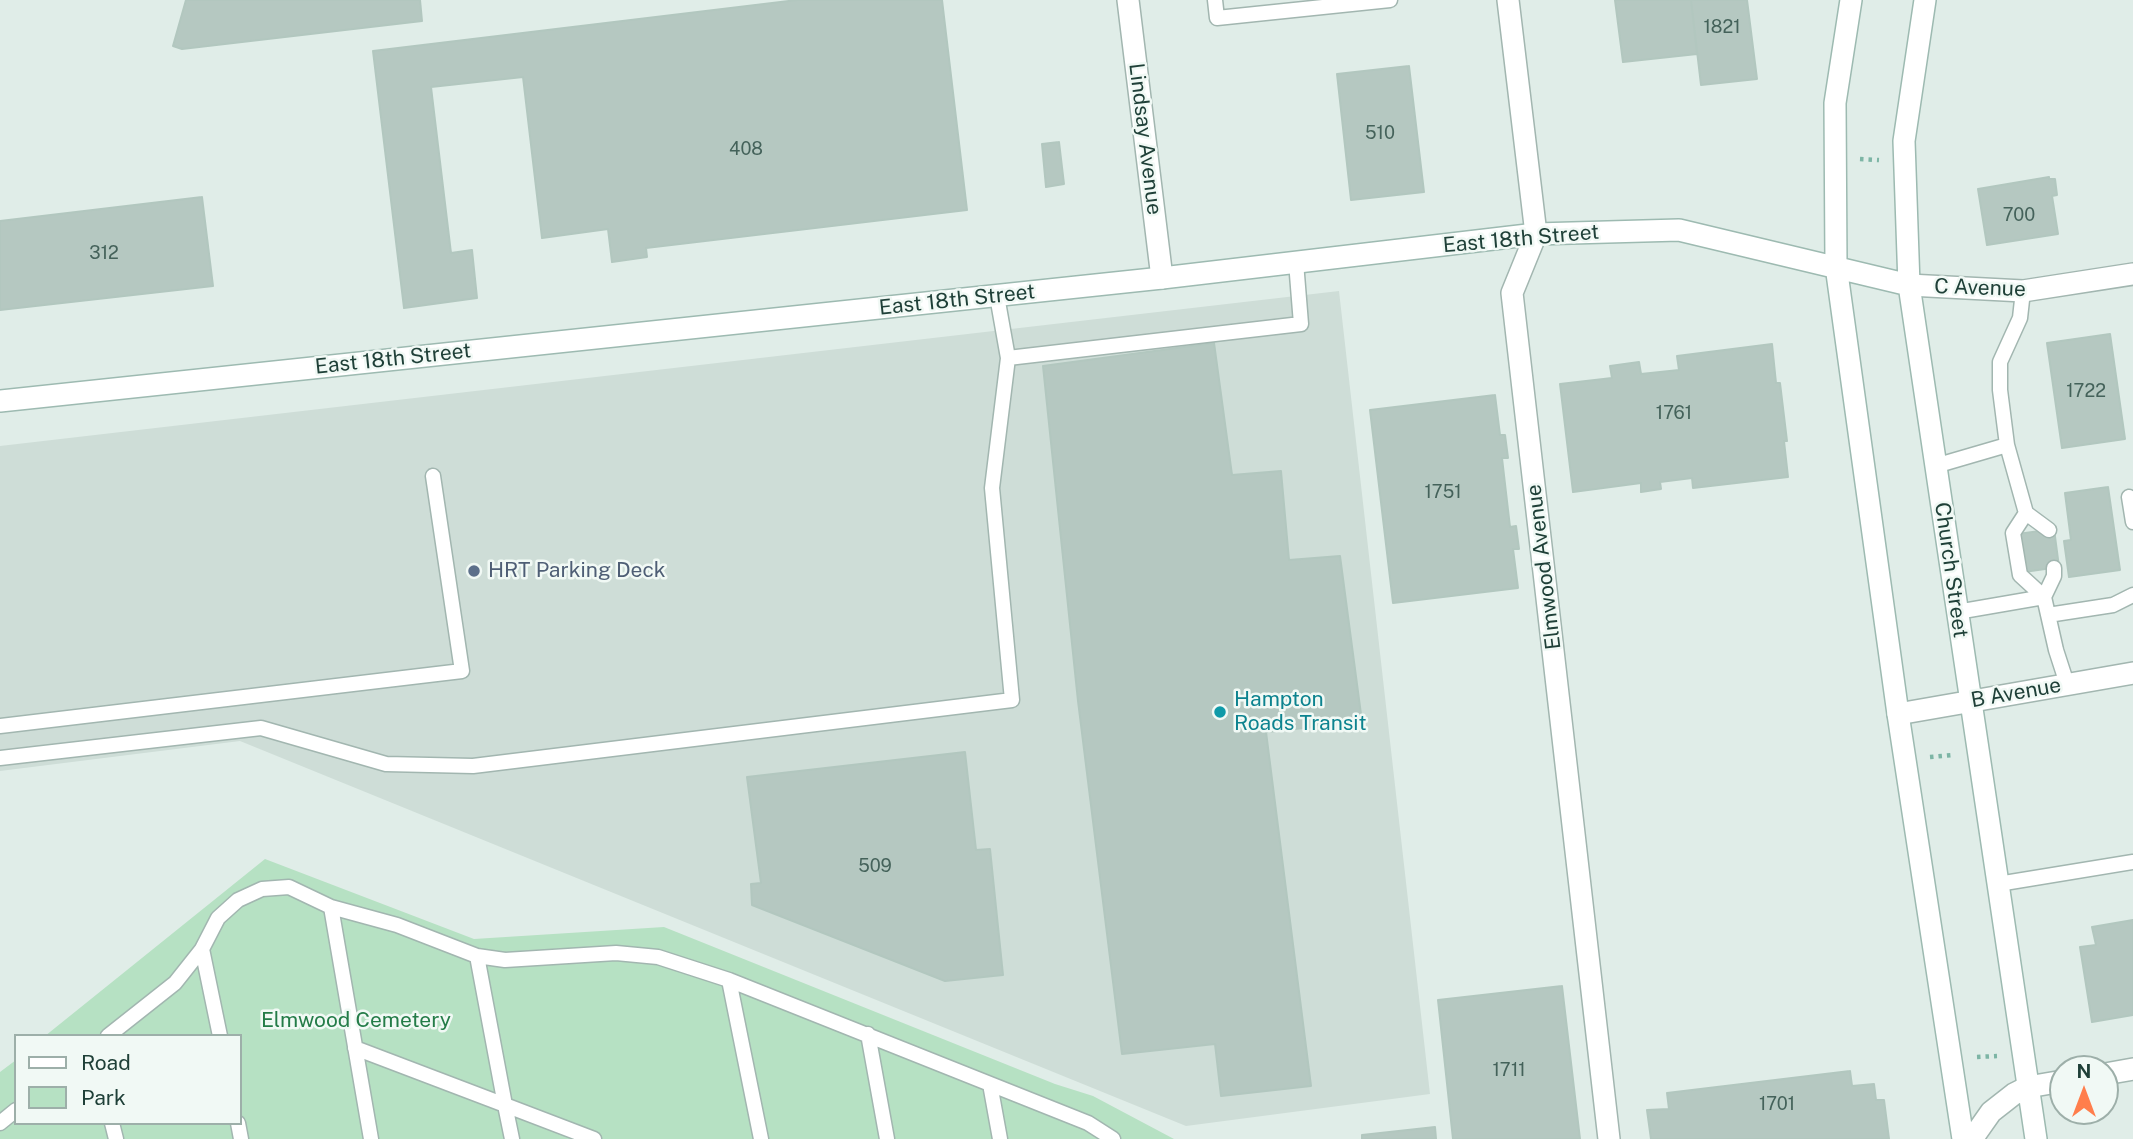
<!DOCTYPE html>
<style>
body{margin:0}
#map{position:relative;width:2133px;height:1139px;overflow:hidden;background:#e0ede8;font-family:"Public Sans",sans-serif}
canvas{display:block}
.legend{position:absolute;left:14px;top:1034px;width:228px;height:91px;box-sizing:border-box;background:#f1f9f5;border:2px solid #9dafa9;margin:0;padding:9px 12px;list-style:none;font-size:21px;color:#1f4038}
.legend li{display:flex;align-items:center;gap:14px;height:35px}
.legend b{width:35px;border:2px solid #9dafa9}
.north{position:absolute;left:2049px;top:1055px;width:70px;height:70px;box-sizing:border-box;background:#f1f9f5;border:2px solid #9dafa9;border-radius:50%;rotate:0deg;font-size:19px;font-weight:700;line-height:28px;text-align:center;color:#1f4038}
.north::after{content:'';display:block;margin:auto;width:24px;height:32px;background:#ff7e4c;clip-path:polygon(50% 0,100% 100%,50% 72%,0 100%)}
</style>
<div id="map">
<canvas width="2133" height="1139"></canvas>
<ul class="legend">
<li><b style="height:9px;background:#fff"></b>Road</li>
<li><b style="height:19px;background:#b6e1c3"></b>Park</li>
</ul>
<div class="north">N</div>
</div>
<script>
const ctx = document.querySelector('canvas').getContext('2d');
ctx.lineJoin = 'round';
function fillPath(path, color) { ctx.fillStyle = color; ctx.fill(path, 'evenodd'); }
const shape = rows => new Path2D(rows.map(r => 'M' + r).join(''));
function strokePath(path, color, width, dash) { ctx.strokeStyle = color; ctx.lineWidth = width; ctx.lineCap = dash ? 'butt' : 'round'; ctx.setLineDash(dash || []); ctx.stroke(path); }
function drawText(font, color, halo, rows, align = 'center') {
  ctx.font = font + ' "Public Sans",sans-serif'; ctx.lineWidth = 5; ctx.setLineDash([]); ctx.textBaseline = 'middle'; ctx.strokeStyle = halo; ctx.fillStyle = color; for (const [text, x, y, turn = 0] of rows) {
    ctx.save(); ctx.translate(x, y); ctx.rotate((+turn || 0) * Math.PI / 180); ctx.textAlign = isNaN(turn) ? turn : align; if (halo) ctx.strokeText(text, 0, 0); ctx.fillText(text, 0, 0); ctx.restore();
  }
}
const built = shape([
 [1339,291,1430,1094,1186,1126,240,741,0,771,0,446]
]);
const green = shape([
 [265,859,474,939,664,927,1055,1084,1093,1096,1174,1139,0,1139,0,1072,16,1060,16,1123,240,1123,240,1036,45,1036]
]);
const building = shape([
 [186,0,420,0,422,21,182,49,173,46,186,0],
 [797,0,942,0,967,210,646,248,647,257,612,262,608,229,542,238,523,77,431,87,451,253,472,250,477,298,404,308,373,51,797,0],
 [1615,0,1691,0,1697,54,1623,62,1615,0],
 [1691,0,1747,0,1757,79,1701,85,1691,0],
 [1409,66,1424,192,1351,200,1337,74,1409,66],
 [1059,142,1064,184,1046,187,1042,144,1059,142],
 [2049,177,2049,179,2055,179,2057,195,2052,196,2058,234,1987,245,1978,189,2049,177],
 [202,197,213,286,0,310,0,221,202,197],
 [2110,334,2125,439,2062,448,2047,343,2110,334],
 [1214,343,1232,475,1281,471,1289,560,1340,556,1362,722,1266,732,1311,1086,1221,1096,1215,1044,1122,1054,1078,701,1043,366,1214,343],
 [1772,344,1776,383,1780,383,1787,441,1784,441,1788,477,1693,488,1692,478,1660,482,1661,489,1641,492,1641,483,1573,492,1560,384,1612,378,1610,366,1639,362,1641,374,1679,370,1677,356,1772,344],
 [1495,395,1500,435,1505,435,1508,458,1502,458,1510,527,1516,526,1519,549,1513,549,1518,588,1393,603,1370,410,1495,395],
 [2108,487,2120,570,2069,577,2064,541,2071,540,2065,493,2108,487],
 [2054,529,2059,567,2024,572,2018,534,2054,529],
 [965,752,976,850,990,849,1003,975,945,981,752,905,751,884,761,883,747,777,965,752],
 [2133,920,2133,1015,2092,1022,2080,947,2096,945,2092,927,2133,920],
 [1562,986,1580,1139,1453,1139,1438,1000,1562,986],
 [1850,1071,1852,1086,1874,1084,1876,1100,1884,1100,1889,1139,1651,1139,1647,1110,1669,1109,1667,1093,1850,1071],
 [1435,1127,1436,1139,1362,1139,1362,1135,1435,1127]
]);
const path = shape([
 [1860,159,1879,160],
 [1930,757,1952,755],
 [1977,1057,1997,1056]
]);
const lane = shape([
 [1215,0,1217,18,1390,0],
 [2023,291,2020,318,2000,362,2000,390,2007,445,2026,513,2013,533,2020,575,2044,597,2054,576,2054,568],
 [1008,358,1301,324,1296,262],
 [1935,466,2007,445],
 [2129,497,2133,522],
 [2026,513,2049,530],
 [1957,612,2044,597,2056,650,2067,684],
 [2048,615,2113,605,2133,595],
 [0,726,462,671,433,476],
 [0,758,261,728,386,764,473,766,1012,700,992,488,1008,358,997,296],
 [1998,884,2133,862],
 [331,907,397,925,477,956,505,960,616,953,658,957,729,980,761,1139],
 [477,956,505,1105,594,1139],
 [729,980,1088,1123,1113,1139],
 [868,1034,887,1139],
 [108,1036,175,983,202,949],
 [220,1036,202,949,218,918,238,900,262,889,289,887,331,907,371,1139],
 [355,1048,505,1105,512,1139],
 [990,1084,1000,1139],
 [0,1123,16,1110],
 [112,1123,116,1139],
 [238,1123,241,1139]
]);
const street = shape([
 [1128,0,1162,278],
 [1508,0,1536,234,1512,293,1609,1139],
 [1909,285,2023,291,2133,274],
 [1898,714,2133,673],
 [2105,1074,2133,1069],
 [1972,1139,1991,1112,2014,1094,2028,1087,2063,1081]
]);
const secondary = shape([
 [1851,0,1835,103,1836,266,1898,714,1963,1139],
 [1925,0,1904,141,1909,285,2036,1139],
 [0,401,1162,278,1536,234,1679,230,1909,285]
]);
const markers = [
 [474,571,7,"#5c6f8a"],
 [1220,712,7,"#0f9aa8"]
];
const numberNames = [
 ["1821",1722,27],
 ["510",1380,133],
 ["408",746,149],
 ["700",2019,215],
 ["312",104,253],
 ["1722",2086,391],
 ["1761",1674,413],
 ["1751",1443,492],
 ["509",875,866],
 ["1711",1509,1070],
 ["1701",1777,1104]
];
const streetNames = [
 ["Lindsay Avenue",1145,139,83],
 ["East 18th Street",1521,239,-5],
 ["C Avenue",1980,288,2],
 ["East 18th Street",957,300,-6],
 ["East 18th Street",393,359,-6],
 ["Elmwood Avenue",1544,567,-97],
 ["Church Street",1951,570,82],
 ["B Avenue",2016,693,-10]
];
const serviceNames = [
 ["HRT Parking Deck",488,571]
];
const cultureNames = [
 ["Hampton",1234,700],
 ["Roads Transit",1234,724]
];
const parkNames = [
 ["Elmwood Cemetery",356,1021]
];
fillPath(built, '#ceddd7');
fillPath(green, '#b6e1c3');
fillPath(building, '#b5c8c1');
strokePath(building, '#b2c7bf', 2);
strokePath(lane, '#a2b6b0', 17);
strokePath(street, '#a2b6b0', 24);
strokePath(secondary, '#9dbab1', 24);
strokePath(path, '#7db5a5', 4.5, [3.5, 5]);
strokePath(lane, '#fff', 14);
strokePath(street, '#fff', 21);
strokePath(secondary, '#fff', 21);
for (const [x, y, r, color] of markers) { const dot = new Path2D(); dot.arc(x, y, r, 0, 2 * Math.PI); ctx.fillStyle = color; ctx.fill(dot); strokePath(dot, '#f1f9f5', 2.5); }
drawText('18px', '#44625a', null, numberNames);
drawText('21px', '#1f4038', '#f1f9f5', streetNames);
drawText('21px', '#4e5e75', '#f1f9f5', serviceNames, 'left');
drawText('21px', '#0d838f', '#f1f9f5', cultureNames, 'left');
drawText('21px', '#247c48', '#f1f9f5', parkNames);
</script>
